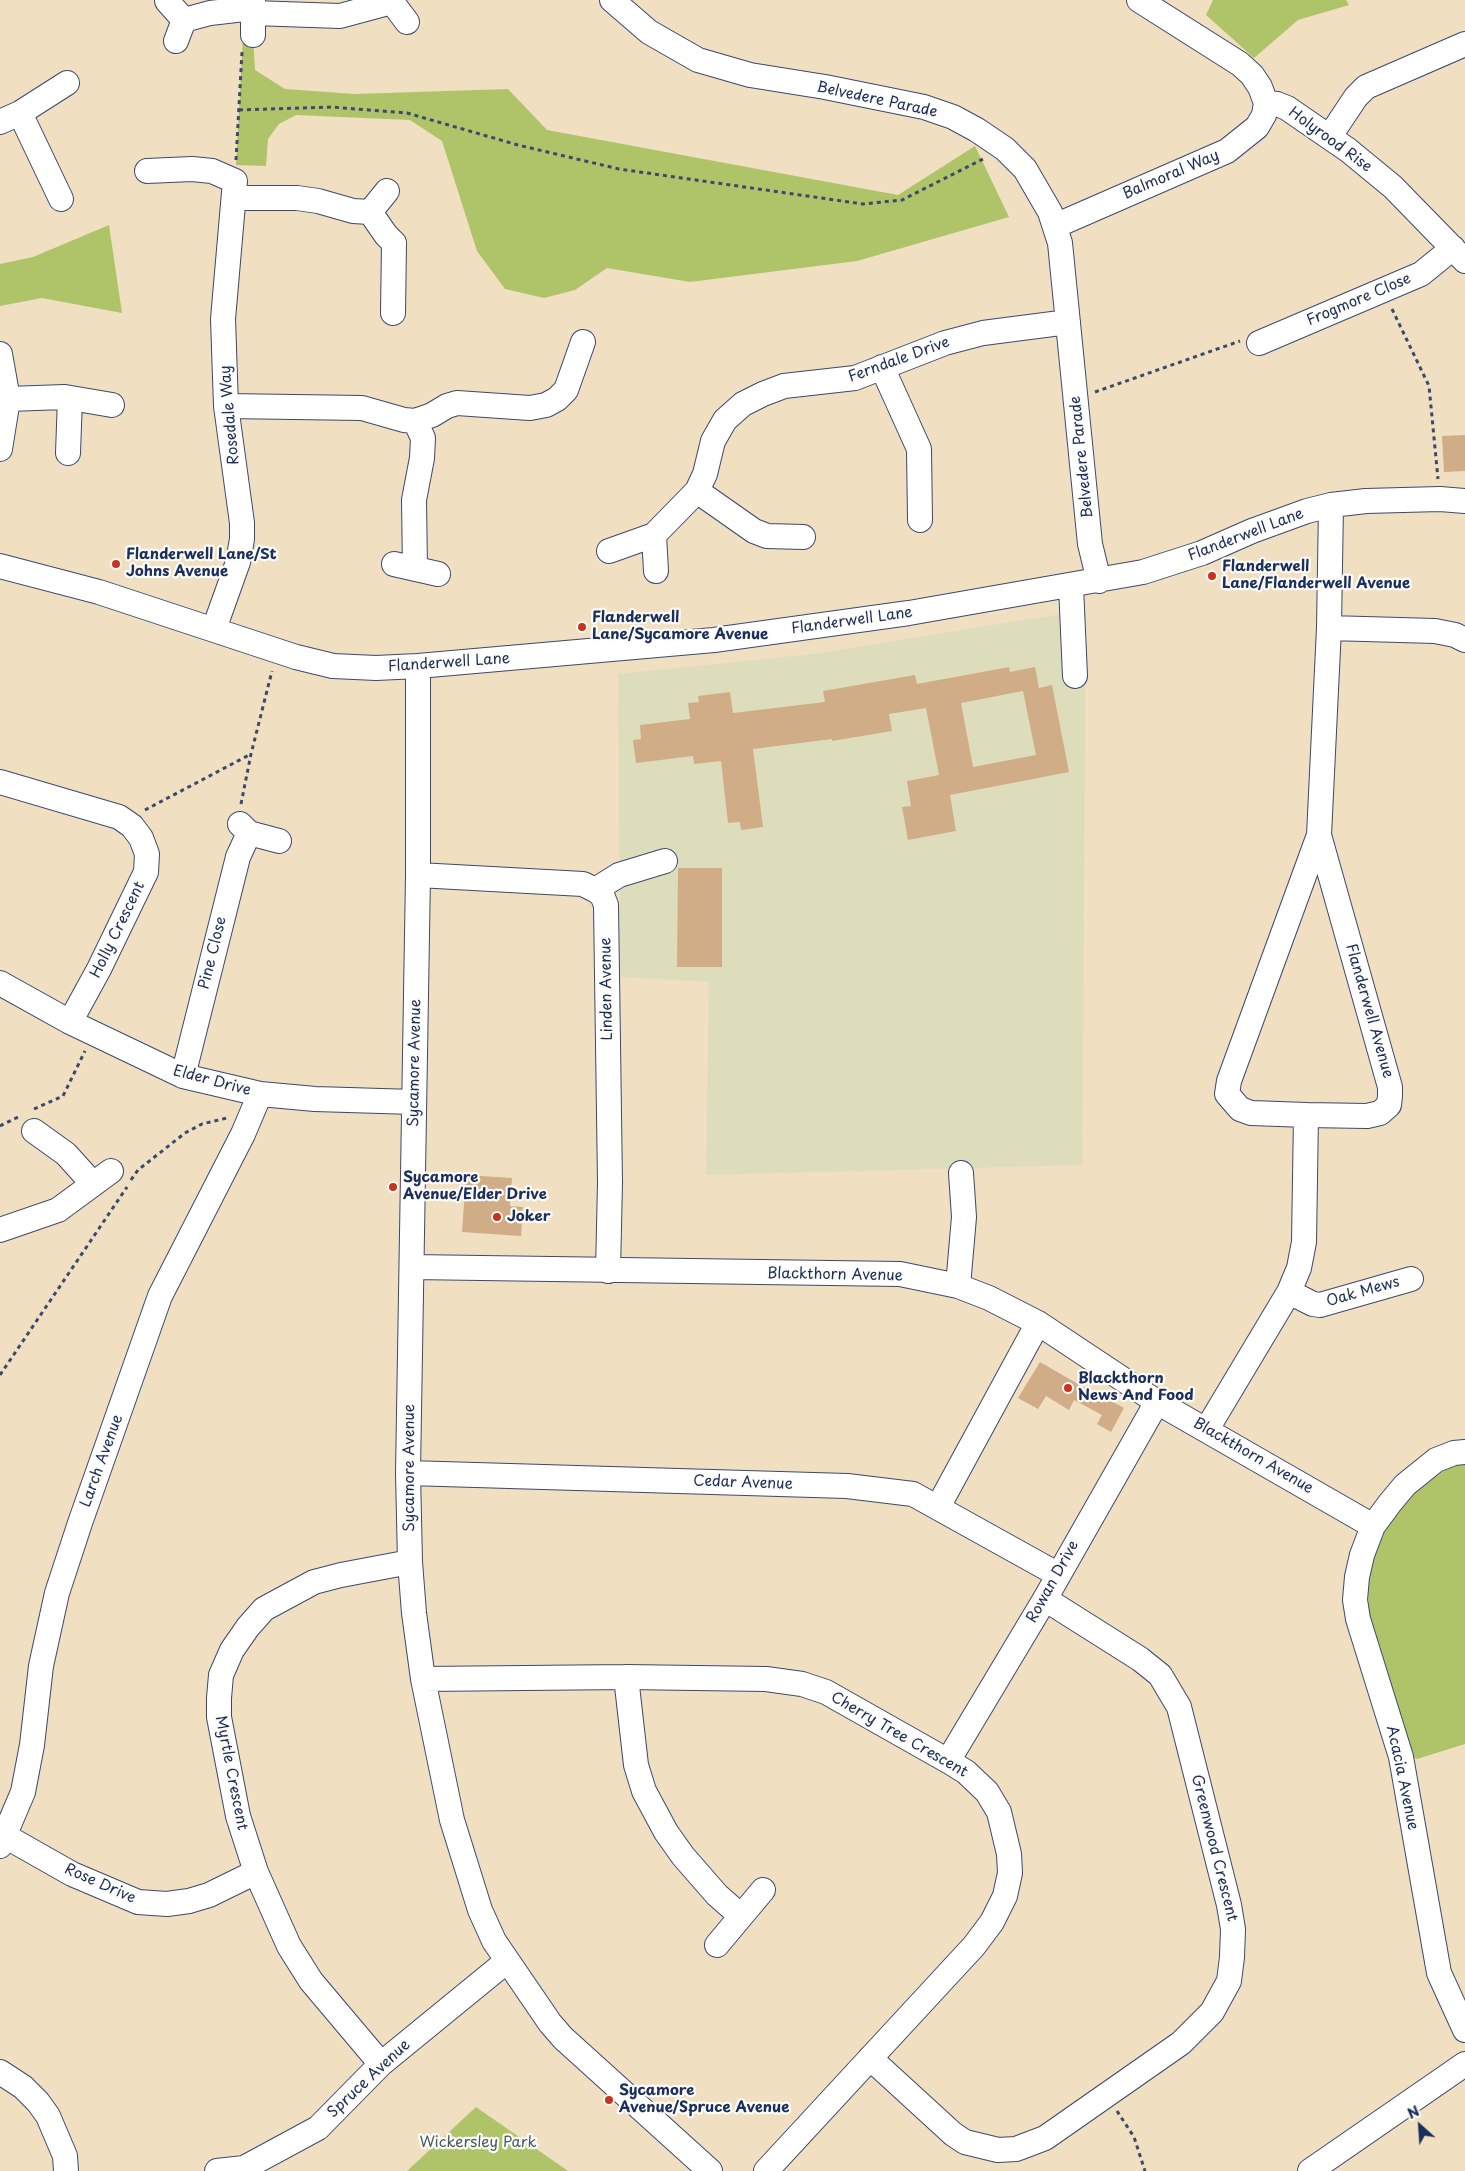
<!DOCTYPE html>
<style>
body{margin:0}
#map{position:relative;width:1465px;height:2171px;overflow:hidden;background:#f0dfc0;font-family:"Playpen Sans",sans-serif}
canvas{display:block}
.north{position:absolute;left:1395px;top:2101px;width:50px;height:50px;-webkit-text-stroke:4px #fdfcf7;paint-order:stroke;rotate:334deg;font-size:14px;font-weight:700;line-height:20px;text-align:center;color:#1b2f5e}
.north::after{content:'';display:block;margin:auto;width:18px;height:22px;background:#1b2f5e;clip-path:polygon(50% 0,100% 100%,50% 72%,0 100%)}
</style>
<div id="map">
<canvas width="1465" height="2171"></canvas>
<div class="north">N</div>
</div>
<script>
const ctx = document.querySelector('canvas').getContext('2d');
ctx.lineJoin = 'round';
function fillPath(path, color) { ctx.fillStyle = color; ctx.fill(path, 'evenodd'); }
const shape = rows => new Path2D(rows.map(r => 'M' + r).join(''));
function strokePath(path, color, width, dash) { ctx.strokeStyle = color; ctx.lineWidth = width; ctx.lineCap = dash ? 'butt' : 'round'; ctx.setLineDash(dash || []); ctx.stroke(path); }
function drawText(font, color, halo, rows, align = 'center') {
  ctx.font = font + ' "Playpen Sans",sans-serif'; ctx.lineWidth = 4.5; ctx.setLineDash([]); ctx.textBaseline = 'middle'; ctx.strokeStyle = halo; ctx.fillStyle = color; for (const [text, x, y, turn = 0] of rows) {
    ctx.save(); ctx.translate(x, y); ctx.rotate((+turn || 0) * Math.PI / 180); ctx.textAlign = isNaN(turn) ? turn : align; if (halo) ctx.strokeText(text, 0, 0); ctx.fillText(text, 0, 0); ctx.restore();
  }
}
const built = shape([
 [1086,610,1082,1165,706,1175,709,982,620,977,618,674,813,654]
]);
const green = shape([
 [1213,0,1346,0,1349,5,1298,20,1254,58,1206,15],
 [253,35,255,70,285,89,355,94,508,89,547,130,898,195,975,146,1009,217,857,261,690,282,607,268,575,290,544,298,505,289,477,251,442,141,410,120,296,115,279,124,268,139,266,166,236,165,243,36],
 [109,225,122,313,42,298,0,306,0,264,33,257],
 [1465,1462,1465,1744,1417,1759,1410,1756,1369,1617,1368,1589,1371,1567,1375,1548,1394,1516,1410,1496,1454,1463],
 [476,2107,568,2171,407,2171]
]);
const building = shape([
 [1465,435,1465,471,1444,472,1442,436],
 [1009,667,1010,672,1035,667,1039,688,1052,685,1069,772,950,795,956,831,908,840,902,807,911,806,907,781,939,775,926,708,889,714,892,731,832,741,832,739,753,749,763,827,741,830,740,822,728,823,721,761,694,764,693,756,636,763,633,740,641,739,640,725,690,719,688,703,699,702,698,696,730,692,733,713,825,702,823,691,915,675,917,684],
 [1023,691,1036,755,973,767,961,703],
 [678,868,722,868,722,967,677,967],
 [466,1175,512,1178,510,1206,523,1207,521,1236,462,1232],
 [1040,1362,1090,1391,1091,1390,1124,1408,1111,1432,1097,1424,1102,1415,1074,1400,1069,1410,1046,1396,1038,1409,1018,1398]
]);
const path = shape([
 [239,110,331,107,407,113,518,145,619,169,863,204,902,200,983,159],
 [236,160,242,52],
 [1392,309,1429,386,1438,479],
 [1095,392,1240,341],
 [241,804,251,754,272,671],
 [145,810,251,754],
 [34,1109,63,1096,85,1051],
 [0,1126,18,1117],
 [131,1180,138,1170,185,1133,202,1124,227,1118],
 [0,1375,127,1187],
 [1117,2111,1134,2137,1145,2171]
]);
const minor = shape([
 [392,0,392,2,407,22],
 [612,0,649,32,698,60,750,75,825,87,924,107,953,117,977,130,1005,149,1025,169,1050,212,1060,243,1090,544,1099,581],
 [167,1,184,20,176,41],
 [253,13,340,16,392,2],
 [184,20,210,13,253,8],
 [253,35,253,0],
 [1266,103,1277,104,1287,108,1348,150,1393,187,1465,261],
 [20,113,61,199],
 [0,122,20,113,67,83],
 [1330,136,1356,97,1366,87,1465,44],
 [147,171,192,169,212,171,235,181,223,319,226,406,242,523,242,539,238,562,214,629],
 [387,191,370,212,386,235,394,243,393,313],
 [234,198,297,198,318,201,353,211,370,212],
 [1055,226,1227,151,1257,127,1264,115,1266,103,1260,87,1252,75,1240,64,1139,0],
 [1259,343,1421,274,1453,248],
 [0,354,8,399,0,449],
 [882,367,919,449,920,520],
 [8,399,65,397,112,405],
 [226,406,362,408,404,420,415,421,432,415,447,406,457,403,530,408,546,405,557,399,566,390,583,342],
 [68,453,70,398],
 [697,491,754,531,767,536,803,537],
 [654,535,697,491,705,474,713,441,725,420,743,404,763,394,784,386,855,378,945,343,983,333,1068,322],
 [609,551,654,535,656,571],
 [394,564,438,574],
 [0,566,99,592,296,657,333,666,376,668,418,666,714,640,909,613,1143,572,1202,553,1252,531,1307,511,1331,505,1366,501,1440,499,1465,501],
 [415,569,414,500,422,458,423,438,415,421],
 [1071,586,1075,676],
 [1329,628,1435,631,1455,635,1465,640],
 [418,666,418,875,408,1473,410,1562,414,1613,423,1679,452,1820,480,1910,494,1941,550,2023,563,2038,710,2171],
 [0,782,119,817,132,826,141,838,147,854,146,872,99,969,70,1022],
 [240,824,249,833,279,841],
 [418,875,583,884,595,890,602,895,606,905,610,1183,608,1271],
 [595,890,619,875,665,861],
 [0,983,70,1022,183,1076,260,1094,315,1099,414,1102],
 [183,1076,238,857,249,833],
 [1306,1115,1367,1116,1380,1113,1389,1105,1390,1096,1390,1087,1319,835],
 [34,1131,66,1154,93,1184],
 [0,1230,58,1210,111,1171],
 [412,1267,900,1274,958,1286,989,1298,1038,1323,1157,1402,1373,1526],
 [958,1286,964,1217,961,1173],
 [1289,1292,1313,1304,1320,1305,1411,1279],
 [1207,1429,1289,1292,1299,1268,1304,1242,1306,1115,1251,1113,1240,1109,1227,1094,1229,1081,1319,835,1329,628,1331,505],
 [1465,1452,1454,1453,1436,1460,1405,1485,1390,1503,1373,1526,1362,1555,1357,1577,1355,1600,1358,1619,1401,1757,1439,1973,1465,2030],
 [408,1473,847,1486,913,1494,1057,1574],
 [938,1507,1038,1323],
 [626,1677,636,1765,644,1791,666,1832,683,1856,717,1895,741,1916],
 [423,1679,626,1677,766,1679,802,1684,826,1692,948,1761,966,1772,987,1792,999,1812,1009,1854,1010,1873,1005,1896,992,1922,974,1946,766,2171],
 [948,1761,1045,1599,1157,1402],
 [5,1836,72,1874,138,1902,167,1904,189,1901,209,1895,256,1872],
 [0,1846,23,1792,32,1745,41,1666,57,1593,80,1523,160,1296,243,1134,260,1094],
 [717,1945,763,1890],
 [870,2058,953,2134,965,2142,998,2150,1016,2149,1045,2138,1181,2043,1212,2012,1229,1981,1232,1957,1233,1929,1229,1905,1179,1707,1160,1675,1140,1659,1045,1599],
 [381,2064,311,1981,289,1946,256,1872,238,1816,219,1717,219,1698,221,1675,232,1650,248,1627,264,1609,314,1582,341,1575,410,1562],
 [0,2072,23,2087,38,2102,48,2116,65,2156,66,2171],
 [217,2171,244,2168,318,2128,381,2064,507,1961],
 [1310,2171,1465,2064]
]);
const markers = [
 [116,564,5,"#c8321e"],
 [1212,576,5,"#c8321e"],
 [582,627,5,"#c8321e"],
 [393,1187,5,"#c8321e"],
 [497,1217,5,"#c8321e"],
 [1068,1388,5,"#c8321e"],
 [609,2100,5,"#c8321e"]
];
const streetNames = [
 ["Belvedere Parade",877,100,12],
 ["Holyrood Rise",1330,140,36],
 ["Balmoral Way",1171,175,-23],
 ["Frogmore Close",1359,300,-23],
 ["Ferndale Drive",899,360,-20],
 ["Rosedale Way",230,415,-95],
 ["Belvedere Parade",1082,457,-96],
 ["Flanderwell Lane",1246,535,-21],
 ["Flanderwell Lane",852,621,-8],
 ["Flanderwell Lane",449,663,-4],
 ["Holly Crescent",118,930,-64],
 ["Pine Close",213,953,-76],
 ["Linden Avenue",607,989,-91],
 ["Flanderwell Avenue",1369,1011,74],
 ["Sycamore Avenue",415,1063,-89],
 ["Elder Drive",212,1081,15],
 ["Blackthorn Avenue",835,1275,1],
 ["Oak Mews",1363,1292,-16],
 ["Blackthorn Avenue",1253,1456,30],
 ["Larch Avenue",102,1461,-70],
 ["Sycamore Avenue",410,1468,-90],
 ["Cedar Avenue",743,1483,2],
 ["Rowan Drive",1053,1582,-61],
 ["Cherry Tree Crescent",899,1735,30],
 ["Myrtle Crescent",231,1773,79],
 ["Acacia Avenue",1402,1778,78],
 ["Greenwood Crescent",1214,1848,76],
 ["Rose Drive",100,1884,24],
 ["Spruce Avenue",369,2079,-43]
];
const poiNames = [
 ["Flanderwell Lane/St",126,555],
 ["Johns Avenue",126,572],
 ["Flanderwell",1222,567],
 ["Lane/Flanderwell Avenue",1222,584],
 ["Flanderwell",592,618],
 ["Lane/Sycamore Avenue",592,635],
 ["Sycamore",403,1178],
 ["Avenue/Elder Drive",403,1195],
 ["Joker",507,1217],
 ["Blackthorn",1078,1379],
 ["News And Food",1078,1396],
 ["Sycamore",619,2091],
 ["Avenue/Spruce Avenue",619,2108]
];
const parkNames = [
 ["Wickersley Park",478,2143]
];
fillPath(built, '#deddbb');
fillPath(green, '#afc469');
fillPath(building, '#d1ad87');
strokePath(minor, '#3b496d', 26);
strokePath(path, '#3b496d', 3, [4, 4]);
strokePath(minor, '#fff', 24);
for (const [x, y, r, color] of markers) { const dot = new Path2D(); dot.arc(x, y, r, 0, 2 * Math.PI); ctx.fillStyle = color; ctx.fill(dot); strokePath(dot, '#fdfcf7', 2); }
drawText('15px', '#1b2f5e', '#fdfcf7', streetNames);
drawText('bold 15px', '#1b2f5e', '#fdfcf7', poiNames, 'left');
drawText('15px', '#475c61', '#fdfcf7', parkNames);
</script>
